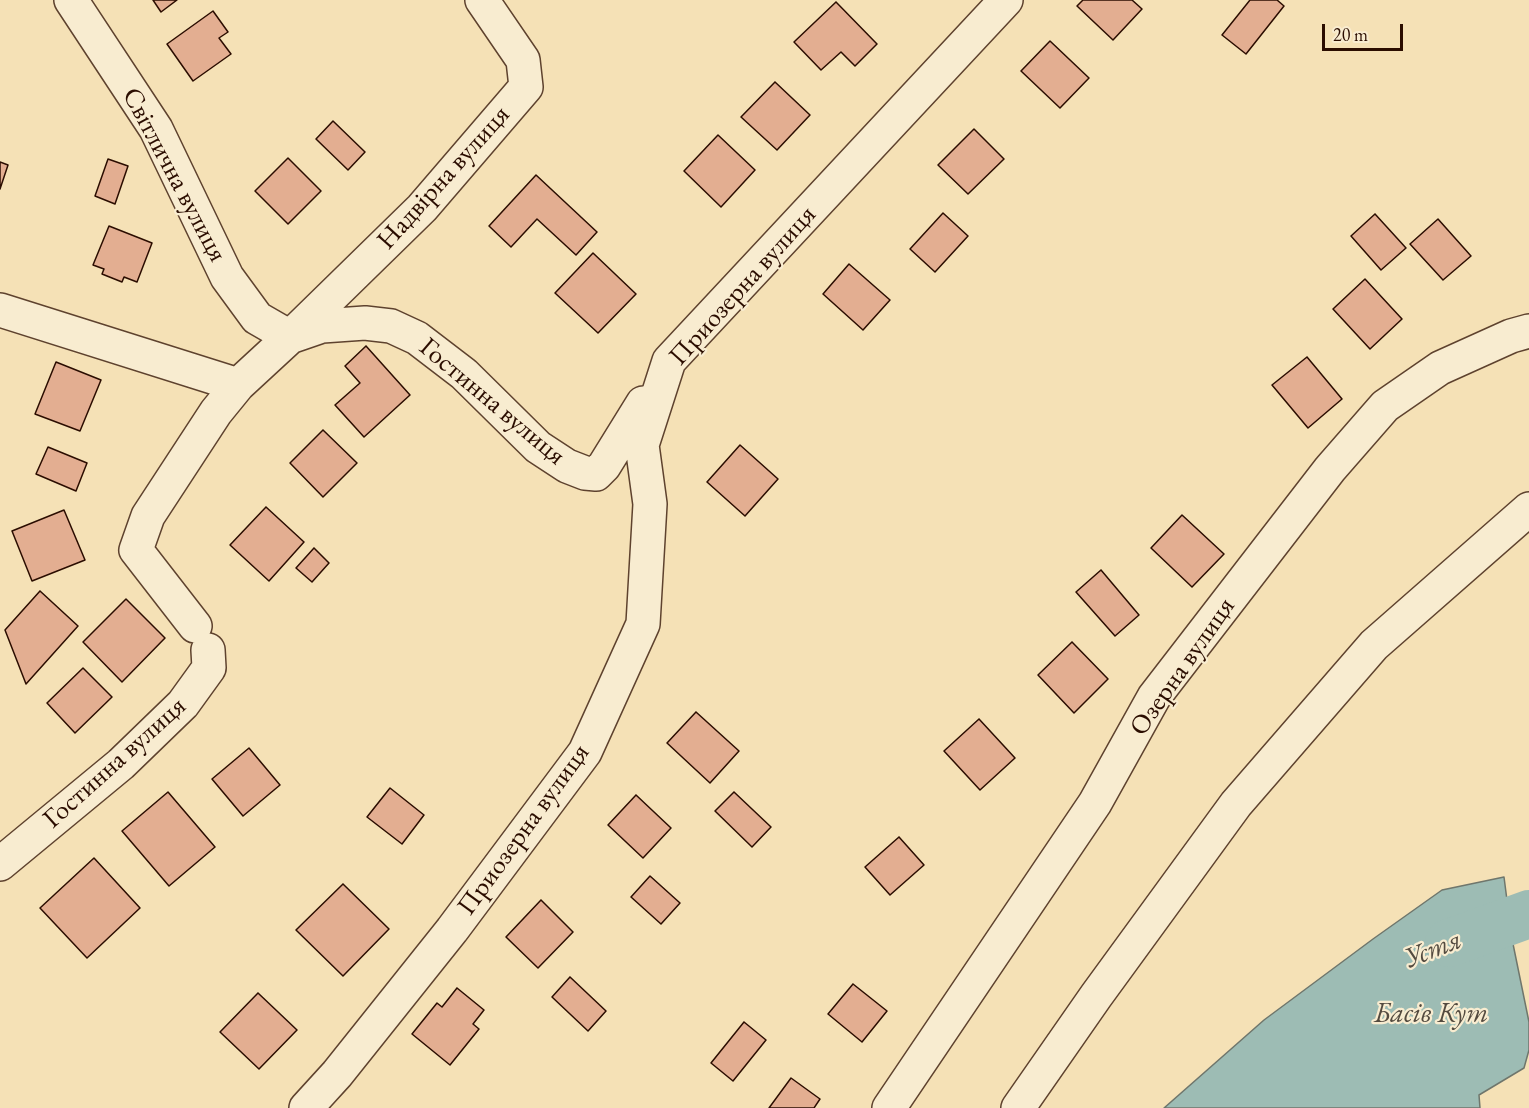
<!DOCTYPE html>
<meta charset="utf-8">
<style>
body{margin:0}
#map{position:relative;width:1529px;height:1108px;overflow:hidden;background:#f5e1b6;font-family:"EB Garamond",serif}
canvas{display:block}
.scale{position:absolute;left:1322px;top:24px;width:81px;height:27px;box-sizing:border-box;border:3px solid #2b0d00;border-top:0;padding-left:8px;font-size:18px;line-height:21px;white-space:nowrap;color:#2b0d00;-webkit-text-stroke:4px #f8ecd0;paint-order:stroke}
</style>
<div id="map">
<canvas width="1529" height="1108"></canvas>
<div class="scale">20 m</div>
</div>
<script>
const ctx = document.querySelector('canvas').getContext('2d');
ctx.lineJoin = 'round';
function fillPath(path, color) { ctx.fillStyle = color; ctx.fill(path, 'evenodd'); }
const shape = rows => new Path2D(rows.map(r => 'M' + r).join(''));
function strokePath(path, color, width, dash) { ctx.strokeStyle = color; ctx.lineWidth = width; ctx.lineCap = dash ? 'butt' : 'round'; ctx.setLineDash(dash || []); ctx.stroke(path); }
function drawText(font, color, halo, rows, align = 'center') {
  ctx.font = font + ' "EB Garamond",serif'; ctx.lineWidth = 4.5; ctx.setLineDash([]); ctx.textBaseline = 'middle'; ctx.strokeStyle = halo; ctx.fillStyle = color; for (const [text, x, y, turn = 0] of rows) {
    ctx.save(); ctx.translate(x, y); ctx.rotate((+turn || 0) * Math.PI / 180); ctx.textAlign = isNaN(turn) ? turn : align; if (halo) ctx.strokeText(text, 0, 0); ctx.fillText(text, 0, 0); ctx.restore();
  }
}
const water = shape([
 [1504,877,1512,939,1529,1022,1529,1050,1524,1068,1479,1095,1480,1108,1164,1108,1264,1020,1373,939,1442,890,1504,877]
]);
const river = shape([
 [1449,943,1529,914]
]);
const building = shape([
 [153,0,177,0,161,12,153,0],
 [1083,0,1132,0,1142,9,1113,40,1077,6,1083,0],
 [1250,0,1277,0,1284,6,1246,54,1222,35,1250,0],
 [836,2,877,44,855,66,841,52,821,70,794,42,836,2],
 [213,11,228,32,219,38,231,54,193,81,167,44,213,11],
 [1050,41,1089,78,1060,108,1021,71,1050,41],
 [775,82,810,115,777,150,741,117,775,82],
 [333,121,365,152,348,170,316,139,333,121],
 [974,129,1004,159,968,194,938,165,974,129],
 [718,135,755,170,721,207,684,171,718,135],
 [288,158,321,191,288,224,255,191,288,158],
 [108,159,128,166,115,204,95,196,108,159],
 [0,162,8,165,0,189,0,162],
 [536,175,597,232,576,255,537,219,511,247,489,226,536,175],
 [943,213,968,236,935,272,910,249,943,213],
 [1375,214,1406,248,1381,270,1351,236,1375,214],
 [1438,219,1471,256,1443,280,1410,244,1438,219],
 [109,226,152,243,137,282,124,277,122,282,102,274,104,269,93,265,109,226],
 [593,253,636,294,598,333,555,293,593,253],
 [849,264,890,300,863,330,823,294,849,264],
 [1365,279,1402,319,1370,349,1333,309,1365,279],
 [366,346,410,395,364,437,335,405,360,383,345,366,366,346],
 [1307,357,1342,399,1308,428,1272,385,1307,357],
 [56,362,101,380,80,431,35,414,56,362],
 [323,430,357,463,323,497,290,463,323,430],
 [740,445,778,479,745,516,707,482,740,445],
 [48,447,87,463,76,491,36,474,48,447],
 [266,507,304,542,269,581,230,545,266,507],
 [64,510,85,560,32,581,12,531,64,510],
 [1182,515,1224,554,1192,587,1151,548,1182,515],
 [314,548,329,563,312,582,296,568,314,548],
 [1101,570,1139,615,1115,636,1076,592,1101,570],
 [40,591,78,626,26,684,5,630,40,591],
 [126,599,165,638,122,682,83,642,126,599],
 [1072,642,1108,679,1074,713,1038,675,1072,642],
 [83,668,112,697,75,733,47,703,83,668],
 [696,712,739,751,710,783,667,743,696,712],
 [979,719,1015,758,980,790,944,751,979,719],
 [249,748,280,785,243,816,212,779,249,748],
 [390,788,424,815,402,844,367,817,390,788],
 [168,792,215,847,169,886,122,831,168,792],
 [734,792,771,827,752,847,715,811,734,792],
 [636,795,671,828,643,858,608,825,636,795],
 [899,837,924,865,890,895,865,867,899,837],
 [94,858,140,908,87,958,40,908,94,858],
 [650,876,680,903,661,924,631,897,650,876],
 [343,884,389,929,343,976,296,930,343,884],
 [541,900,573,932,538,968,506,937,541,900],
 [570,977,606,1011,588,1031,552,997,570,977],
 [853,984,887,1011,862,1042,828,1014,853,984],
 [457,988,484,1010,473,1024,479,1029,450,1065,412,1034,437,1003,442,1007,457,988],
 [258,993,297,1030,259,1069,220,1032,258,993],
 [744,1022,766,1040,733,1081,711,1063,744,1022],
 [791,1078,820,1099,814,1108,769,1108,791,1078]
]);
const minor = shape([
 [71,0,156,129,227,277,257,318,290,337,422,208,526,87,523,60,482,0],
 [0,310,238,385],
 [195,626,136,550,148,516,216,412,238,385,290,337,322,326,365,323,391,326,417,338,464,374,538,447,567,466,585,473,596,474,604,466,643,403],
 [0,864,121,764,183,704,209,668,208,650],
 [306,1108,337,1074,452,930,585,752,643,624,650,504,642,445,669,361,1006,0],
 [889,1108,1095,803,1154,697,1330,469,1385,406,1440,368,1511,336,1529,331],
 [1018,1108,1096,996,1236,804,1374,645,1529,509]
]);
const streetNames = [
 ["Світлична вулиця",174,175,62],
 ["Надвірна вулиця",444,178,-48],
 ["Приозерна вулиця",743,286,-48],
 ["Гостинна вулиця",492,402,40],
 ["Озерна вулиця",1183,667,-55],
 ["Гостинна вулиця",115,763,-42],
 ["Приозерна вулиця",524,830,-54]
];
const waterNames = [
 ["Устя",1433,950,-21],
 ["Басів Кут",1431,1014]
];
fillPath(water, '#9dbcb4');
strokePath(water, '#6f766c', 1.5);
strokePath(river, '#9dbcb4', 48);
fillPath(building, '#e3ae91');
strokePath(building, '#2b0d00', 1.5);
strokePath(minor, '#5e422e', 36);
strokePath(minor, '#f8ecd0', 33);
drawText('27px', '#2b0d00', '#f8ecd0', streetNames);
drawText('italic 28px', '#534a3f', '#f8ecd0', waterNames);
</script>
